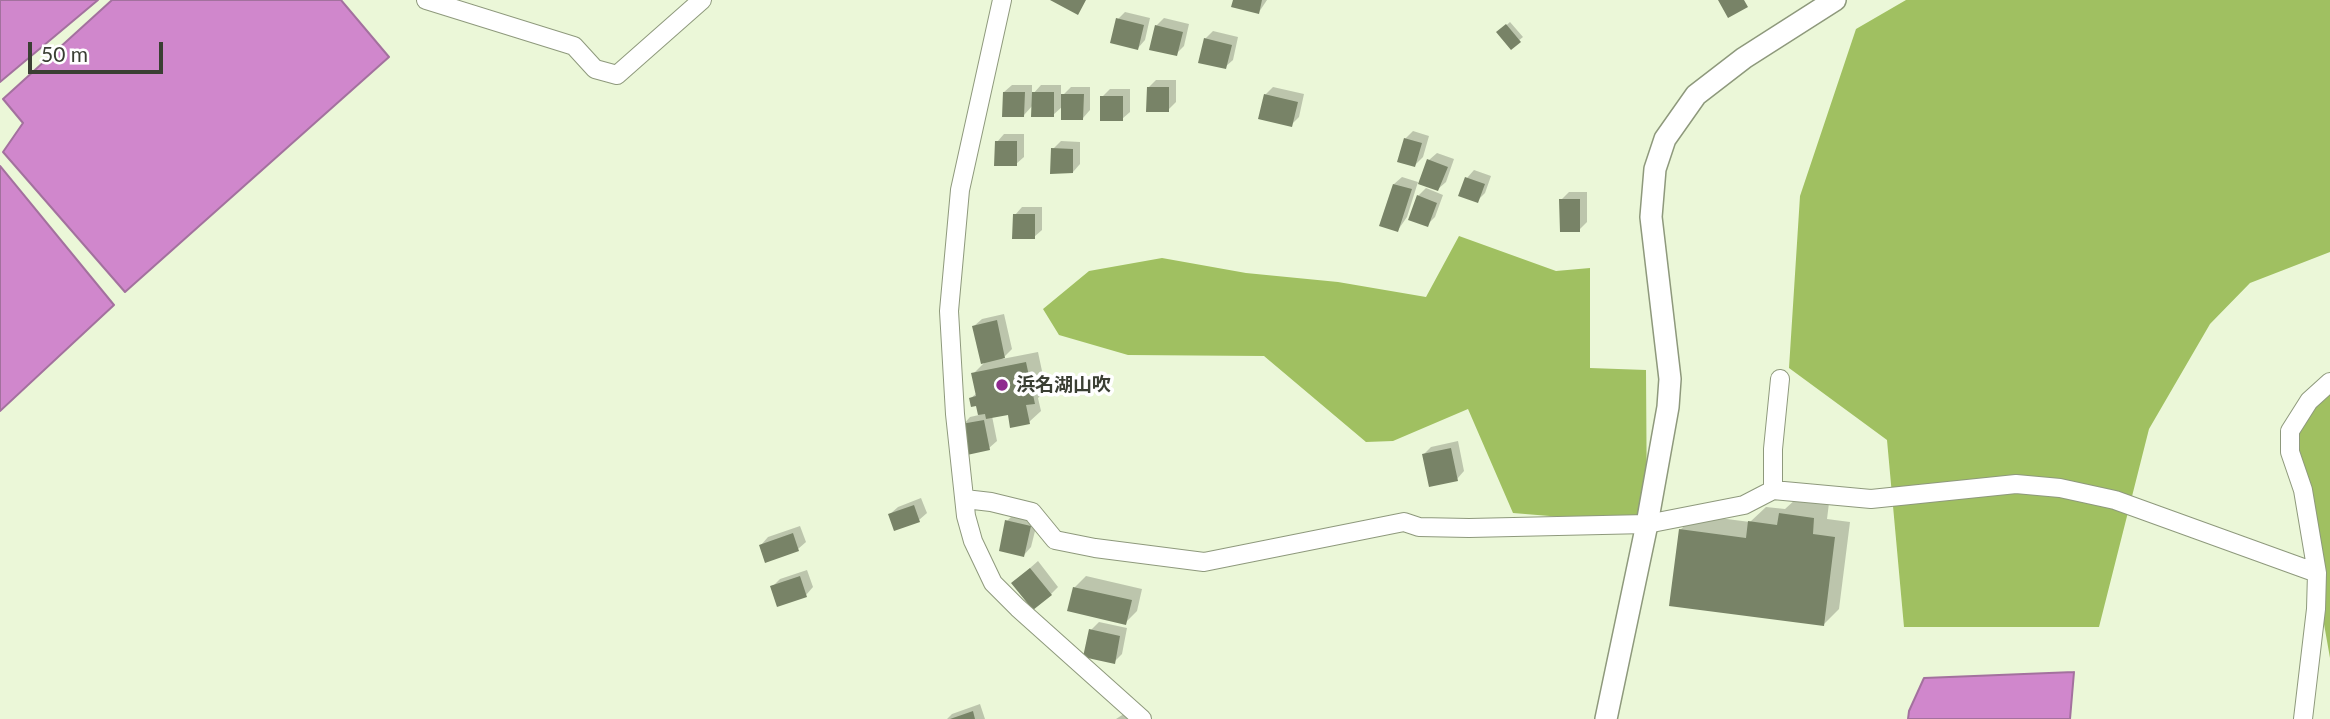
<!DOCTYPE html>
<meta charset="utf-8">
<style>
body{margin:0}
#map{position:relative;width:2330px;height:719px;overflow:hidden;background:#ebf7d8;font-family:Lato,sans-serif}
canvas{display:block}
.scale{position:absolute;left:28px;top:42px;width:135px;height:32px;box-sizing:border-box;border:4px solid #3a3f33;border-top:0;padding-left:9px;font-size:21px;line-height:24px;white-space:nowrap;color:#3a3f33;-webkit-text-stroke:5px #fff;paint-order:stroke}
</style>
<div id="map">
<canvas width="2330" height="719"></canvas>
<div class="scale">50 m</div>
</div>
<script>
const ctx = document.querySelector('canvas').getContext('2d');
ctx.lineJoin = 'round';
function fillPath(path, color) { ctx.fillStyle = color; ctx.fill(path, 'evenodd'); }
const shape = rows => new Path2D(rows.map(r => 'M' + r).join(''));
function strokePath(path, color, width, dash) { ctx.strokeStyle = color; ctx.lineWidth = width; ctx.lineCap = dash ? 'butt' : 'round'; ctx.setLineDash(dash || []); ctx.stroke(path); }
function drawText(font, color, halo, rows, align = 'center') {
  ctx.font = font + ' Lato,"Noto Sans JP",sans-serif'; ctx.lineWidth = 7; ctx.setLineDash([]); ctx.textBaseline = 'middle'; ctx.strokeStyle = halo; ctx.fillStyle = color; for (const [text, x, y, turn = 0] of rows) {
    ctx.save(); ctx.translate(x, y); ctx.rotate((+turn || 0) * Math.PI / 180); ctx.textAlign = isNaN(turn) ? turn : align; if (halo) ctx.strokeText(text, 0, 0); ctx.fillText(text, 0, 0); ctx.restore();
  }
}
const forest = shape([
 [1906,0,2330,0,2330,252,2250,283,2210,324,2149,429,2099,627,1904,627,1887,440,1789,368,1800,196,1856,29],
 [1459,236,1556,271,1590,268,1590,368,1646,370,1647,524,1513,513,1468,409,1393,441,1366,442,1264,356,1128,355,1059,335,1043,309,1089,271,1162,258,1246,273,1338,282,1426,297],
 [2330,389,2330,658,2290,431]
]);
const water = shape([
 [0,0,98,0,0,82,0,0],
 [112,0,341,0,389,57,125,292,3,152,23,123,3,99,112,0],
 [0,166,114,305,0,411,0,166],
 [2074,672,2070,719,1908,719,1909,711,1924,678,2074,672]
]);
const shadow = shape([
 [1234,0,1267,0,1259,12],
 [1125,12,1150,18,1145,40,1138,48,1118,19],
 [1164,18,1189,24,1184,46,1176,54,1156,26],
 [1510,22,1523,37,1511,47,1499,32],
 [1213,31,1238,37,1233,60,1225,67,1205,39],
 [1156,80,1176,80,1176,102,1168,110,1148,88],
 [1012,85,1032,85,1032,95,1041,85,1061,85,1061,97,1071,87,1090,87,1090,110,1083,118,1063,106,1053,115,1033,105,1024,115,1004,92],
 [1273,87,1304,94,1299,117,1291,125,1265,95],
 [1110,89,1130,89,1130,112,1122,119,1102,97],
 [1413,131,1429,136,1423,157,1415,165,1405,139],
 [1004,134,1024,134,1024,157,1016,164,997,142],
 [1061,141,1080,142,1080,164,1073,172,1053,149],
 [1437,153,1454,159,1446,182,1438,189,1429,160],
 [1474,170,1491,176,1485,193,1477,201,1467,178],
 [1402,177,1418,182,1407,217,1410,218,1418,196,1426,188,1443,195,1435,217,1427,225,1407,217,1398,230,1394,184],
 [1569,192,1587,192,1587,222,1579,230,1561,200],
 [1022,207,1042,207,1042,230,1034,237,1015,215],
 [1004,314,1012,349,1002,359,1038,352,1046,390,1038,398,1041,411,1029,422,1009,413,992,416,997,441,989,448,963,425,970,417,979,415,977,404,971,398,977,393,973,374,986,361,974,326,982,319],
 [1458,441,1464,471,1457,479,1424,454,1431,447],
 [921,498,927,513,919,520,890,514,898,507],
 [1796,499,1829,503,1827,519,1850,522,1839,609,1824,624,1680,530,1696,515,1750,522,1766,507,1785,509],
 [1015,513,1038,519,1031,547,1024,555,1007,521],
 [800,526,806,542,798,549,761,545,768,537],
 [1038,561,1058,587,1051,594,1013,583],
 [807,570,813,587,806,595,772,587,780,579],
 [1086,576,1142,589,1137,611,1125,623,1074,588],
 [1099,622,1127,628,1122,654,1114,662,1091,630],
 [980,704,985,719,947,719,952,714],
 [1127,712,1131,719,1116,719]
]);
const building = shape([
 [1050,0,1086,0,1078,15],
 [1233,0,1262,0,1259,14,1231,7],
 [1718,0,1744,0,1748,7,1728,18],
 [1116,18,1144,25,1138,50,1110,43],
 [1506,24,1521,42,1511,50,1496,32],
 [1155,25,1183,32,1177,56,1149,50],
 [1204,38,1232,45,1226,69,1198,63],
 [1147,87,1169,87,1169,112,1146,112],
 [1003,92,1025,92,1024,117,1002,117],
 [1032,92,1054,92,1054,117,1031,117],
 [1061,94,1084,94,1083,120,1061,120],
 [1264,94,1298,102,1292,127,1258,119],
 [1100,96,1123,96,1123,121,1100,121],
 [1404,138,1422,143,1415,167,1397,162],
 [995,141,1017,141,1017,166,994,166],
 [1051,148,1073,149,1073,173,1050,174],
 [1427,159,1448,167,1438,191,1418,184],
 [1465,177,1485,184,1478,203,1458,196],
 [1393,184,1412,189,1398,232,1379,226],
 [1417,195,1437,203,1428,227,1408,220],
 [1559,199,1580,199,1580,232,1560,232],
 [1013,214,1035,214,1035,239,1012,239],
 [997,320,1005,358,981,364,972,326],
 [1026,362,1035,404,1026,405,1030,424,1010,428,1008,415,986,419,985,414,978,415,976,406,971,407,969,398,976,396,971,373],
 [984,420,990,450,967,455,961,424],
 [1451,448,1458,481,1429,487,1422,454],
 [914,505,920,522,894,531,888,514],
 [1779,513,1814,518,1813,534,1835,537,1824,626,1669,606,1679,529,1746,538,1748,521,1777,525],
 [1005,520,1031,526,1024,557,999,551],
 [793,533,799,551,765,563,759,545],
 [1030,568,1052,595,1033,610,1011,583],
 [800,576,807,597,777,607,770,586],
 [1073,587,1132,600,1126,625,1067,611],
 [1089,629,1120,636,1115,664,1083,657],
 [973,711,975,719,950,719]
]);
const minor = shape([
 [426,0,574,46,595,69,617,75,702,0],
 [1002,0,960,190,949,311,955,414,966,516,973,541,993,583,1018,608,1142,719],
 [1773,490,1773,449,1780,379],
 [965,499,991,502,1032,512,1055,540,1095,548,1204,562,1404,522,1419,527,1469,528,1647,524,1744,505,1773,490,1871,499,2016,484,2060,488,2115,500,2317,573],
 [2303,719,2316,609,2317,573,2303,490,2290,452,2290,431,2309,401,2330,382]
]);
const tertiary = shape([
 [1606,719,1647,524,1668,407,1670,379,1651,217,1655,169,1665,139,1696,95,1744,58,1835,0]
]);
const markers = [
 [1002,385,7,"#8f298e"]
];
const poiNames = [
 ["浜名湖山吹",1016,385]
];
fillPath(forest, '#a0c061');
fillPath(water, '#d087cc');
strokePath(water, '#a3719e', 2);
fillPath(shadow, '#0003');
fillPath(building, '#788367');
strokePath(minor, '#8e997c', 20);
strokePath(tertiary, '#8e997c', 24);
strokePath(minor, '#fff', 18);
strokePath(tertiary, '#fff', 21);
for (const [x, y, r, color] of markers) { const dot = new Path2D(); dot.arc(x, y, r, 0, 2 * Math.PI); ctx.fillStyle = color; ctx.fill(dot); strokePath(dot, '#fff', 2.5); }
drawText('bold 19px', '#3a3f33', '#fff', poiNames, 'left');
</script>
